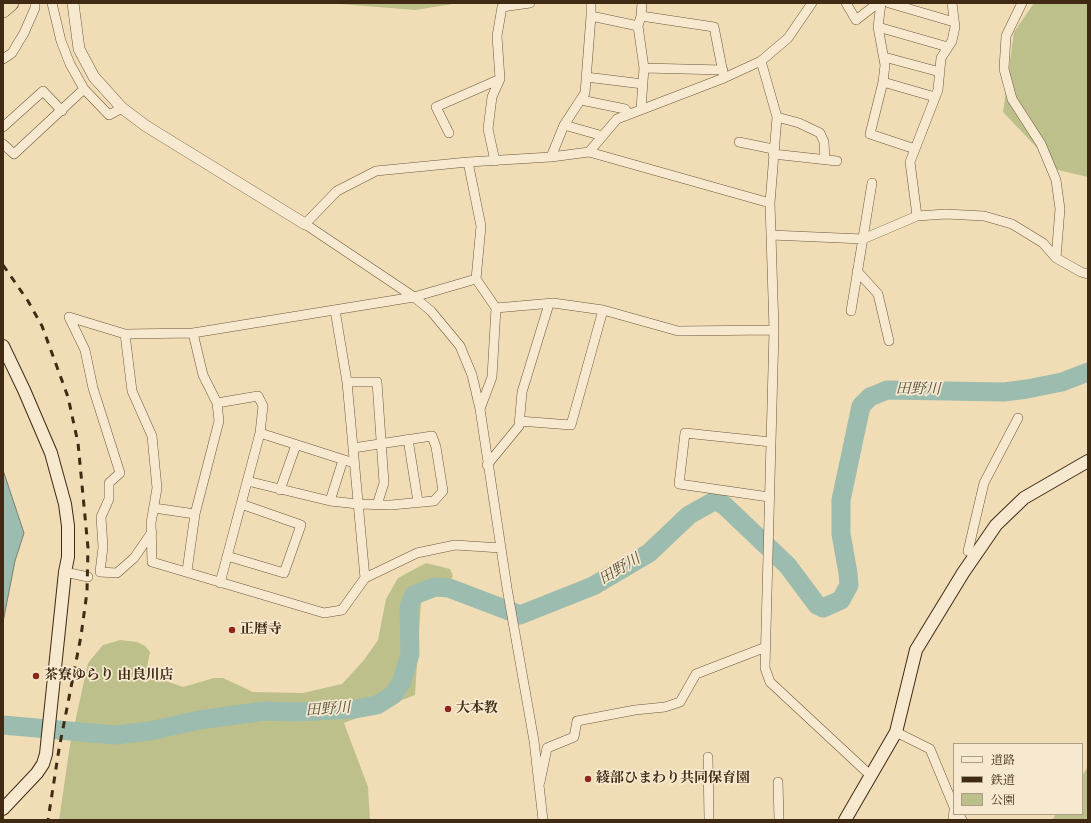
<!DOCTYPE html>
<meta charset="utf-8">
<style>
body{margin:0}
#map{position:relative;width:1091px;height:823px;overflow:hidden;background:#f1ddb5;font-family:Cardo,"Noto Serif JP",serif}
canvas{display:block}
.frame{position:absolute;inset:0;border:4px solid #402a14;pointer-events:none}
.legend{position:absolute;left:953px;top:743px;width:130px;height:72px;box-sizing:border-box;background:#f6e9cf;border:1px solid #ad9d84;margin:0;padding:5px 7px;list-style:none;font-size:12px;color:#402a14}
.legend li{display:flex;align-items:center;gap:8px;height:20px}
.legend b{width:20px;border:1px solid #ad9d84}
</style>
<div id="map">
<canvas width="1091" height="823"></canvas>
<div class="frame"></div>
<ul class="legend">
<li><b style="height:5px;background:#f6e9cf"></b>道路</li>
<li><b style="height:5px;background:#402a14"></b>鉄道</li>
<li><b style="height:11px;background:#bdc08b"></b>公園</li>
</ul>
</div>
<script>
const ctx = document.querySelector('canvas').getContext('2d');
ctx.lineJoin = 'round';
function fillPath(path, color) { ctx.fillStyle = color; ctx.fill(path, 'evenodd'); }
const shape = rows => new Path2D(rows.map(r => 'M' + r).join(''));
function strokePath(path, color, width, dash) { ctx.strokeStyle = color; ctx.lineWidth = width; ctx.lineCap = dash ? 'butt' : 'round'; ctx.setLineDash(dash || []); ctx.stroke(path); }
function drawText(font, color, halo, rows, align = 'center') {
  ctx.font = font + ' Cardo,"Noto Serif JP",serif'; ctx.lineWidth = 3.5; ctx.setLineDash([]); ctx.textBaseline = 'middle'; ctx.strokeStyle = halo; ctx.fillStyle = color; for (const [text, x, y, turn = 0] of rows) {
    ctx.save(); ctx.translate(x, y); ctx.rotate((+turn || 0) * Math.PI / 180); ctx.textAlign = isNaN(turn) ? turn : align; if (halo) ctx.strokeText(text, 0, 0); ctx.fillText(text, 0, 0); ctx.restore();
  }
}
const green = shape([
 [327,3,459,3,415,10],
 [1034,3,1088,3,1088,177,1058,170,1003,112,1014,32],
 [426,563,450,569,453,576,449,582,425,583,421,602,415,695,344,723,368,787,370,820,59,820,70,745,88,663,103,645,120,640,137,642,145,646,150,652,147,667,152,676,183,687,214,678,223,678,253,692,303,693,342,684,364,660,378,640,386,599,398,578],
 [1088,766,1088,820,1052,820,1056,814,1082,814,1082,776]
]);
const water = shape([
 [3,470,24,533,15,561,3,622,3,470]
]);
const river = shape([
 [3,725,115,735,150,731,199,720,265,711,296,712,355,709,377,705,393,695,402,681,410,654,409,607,414,595,435,587,449,588,520,615,593,586,649,553,689,515,716,500,725,506,788,566,817,605,823,608,841,600,849,585,848,573,841,534,841,500,861,406,870,397,887,390,1004,392,1027,389,1062,382,1088,372]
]);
const minor = shape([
 [52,3,61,41,70,64,84,89,109,115,122,108],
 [846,3,856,20,878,3],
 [881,3,878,27,885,65,883,82,870,134,915,149],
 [889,3,954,22],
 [1022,3,1006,36,1004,69,1012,99,1041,144,1056,180,1060,209,1056,258],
 [591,16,591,3],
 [641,16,642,3],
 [878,27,948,47],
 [884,57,940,72],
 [3,59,12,53,24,33,35,8,35,3],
 [761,61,777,117,770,203,774,330,765,668,770,682,870,775],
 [644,68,638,26,641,16,714,27,724,78],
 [586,77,643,84],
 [500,79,497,36,502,7,530,3],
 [883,82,935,97],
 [581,100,625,109,629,114],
 [641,109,644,68,723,70],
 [777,117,799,123,820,133,824,142,825,160],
 [564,125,603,136],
 [3,127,43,91,62,111],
 [449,133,436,107,500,79,492,97,488,129,495,161],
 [739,142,773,149],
 [3,144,14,154,84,89],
 [589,152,617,119,724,78,761,61,788,38,812,3],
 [773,154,837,161],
 [551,157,564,125,585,93,591,16,638,26],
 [468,162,481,226,476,279,496,308,492,377,480,409],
 [917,216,910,162,938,90,941,58,952,41,955,27,952,3],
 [771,235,863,239,917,216,946,214,984,216,1012,224,1043,243,1056,258,1081,272,1088,274],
 [857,271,878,294,889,341],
 [476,279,414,297,193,333,125,334,132,391,152,436,157,488,151,523,152,562,324,613,342,610,365,578,417,553,455,545,501,548],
 [496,308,553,303,603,310,678,331,774,330],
 [335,310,347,382,365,578],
 [851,311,872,183],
 [125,334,69,317,85,350,93,388,120,473,109,483,109,499,101,517,103,547,100,572,117,573,134,558,152,532],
 [347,382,377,382,384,483,377,505],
 [217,403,258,396,263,406,260,433,220,583],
 [519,421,571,425,603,310],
 [260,433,354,463],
 [408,439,418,502],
 [487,465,519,426,522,392,549,304],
 [247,481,330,501,358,504,391,505,434,501,443,491,436,447,432,436,353,448],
 [280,490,296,445],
 [769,497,679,484,685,433,771,442],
 [330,501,343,460],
 [154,508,195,514],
 [976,554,968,551,984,483,1018,418],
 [227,556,284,573,301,525,241,504],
 [187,571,195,514,219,421,217,403,203,375,193,333],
 [65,572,88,577],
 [896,732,930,749,954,807],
 [708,757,709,820],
 [540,782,547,748,574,737,577,721,635,710,665,707,680,702,696,674,766,647],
 [778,782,779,820],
 [959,814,962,820],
 [543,820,534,741,507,588,480,409,472,375,460,346,431,311,414,297,305,224,337,191,376,171,468,162,551,157,589,152,770,203],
 [953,820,954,810]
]);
const tertiary = shape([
 [73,3,79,49,94,77,122,108,146,126,305,224]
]);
const secondary = shape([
 [3,346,24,390,51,453,65,504,68,526,68,557,65,572,46,754,43,764,37,773,3,809],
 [845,820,896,732,916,650,963,573,996,525,1024,498,1088,461]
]);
const trunk = shape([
 [3,10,11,3]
]);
const rail = shape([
 [3,265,28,301,42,326,68,397,78,443,88,548,87,592,81,636,59,749,48,820]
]);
const markers = [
 [232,630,4,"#8f2418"],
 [36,676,4,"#8f2418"],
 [448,709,4,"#8f2418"],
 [588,779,4,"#8f2418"]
];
const poiNames = [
 ["正暦寺",240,630],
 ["茶寮ゆらり 由良川店",44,676],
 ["大本教",456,709],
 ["綾部ひまわり共同保育園",596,779]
];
const waterNames = [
 ["田野川",918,390,1],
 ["田野川",620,570,-31],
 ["田野川",328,710,-4]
];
fillPath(green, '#bdc08b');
fillPath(water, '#9bbcae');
strokePath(water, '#778270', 1);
strokePath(river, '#9bbcae', 19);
strokePath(minor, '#6c573c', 10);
strokePath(tertiary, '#6c573c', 12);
strokePath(secondary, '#402a14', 14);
strokePath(trunk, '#402a14', 16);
strokePath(minor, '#f6e9cf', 9);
strokePath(tertiary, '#f6e9cf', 11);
strokePath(secondary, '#f6e9cf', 12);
strokePath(trunk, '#f1ddb5', 15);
strokePath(rail, '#402a14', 3, [7, 7]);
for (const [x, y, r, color] of markers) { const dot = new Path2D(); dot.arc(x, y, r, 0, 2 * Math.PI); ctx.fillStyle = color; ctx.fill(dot); strokePath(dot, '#f6e9cf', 1.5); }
drawText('bold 14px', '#402a14', '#f6e9cf', poiNames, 'left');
drawText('italic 15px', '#574e3a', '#f6e9cf', waterNames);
</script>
